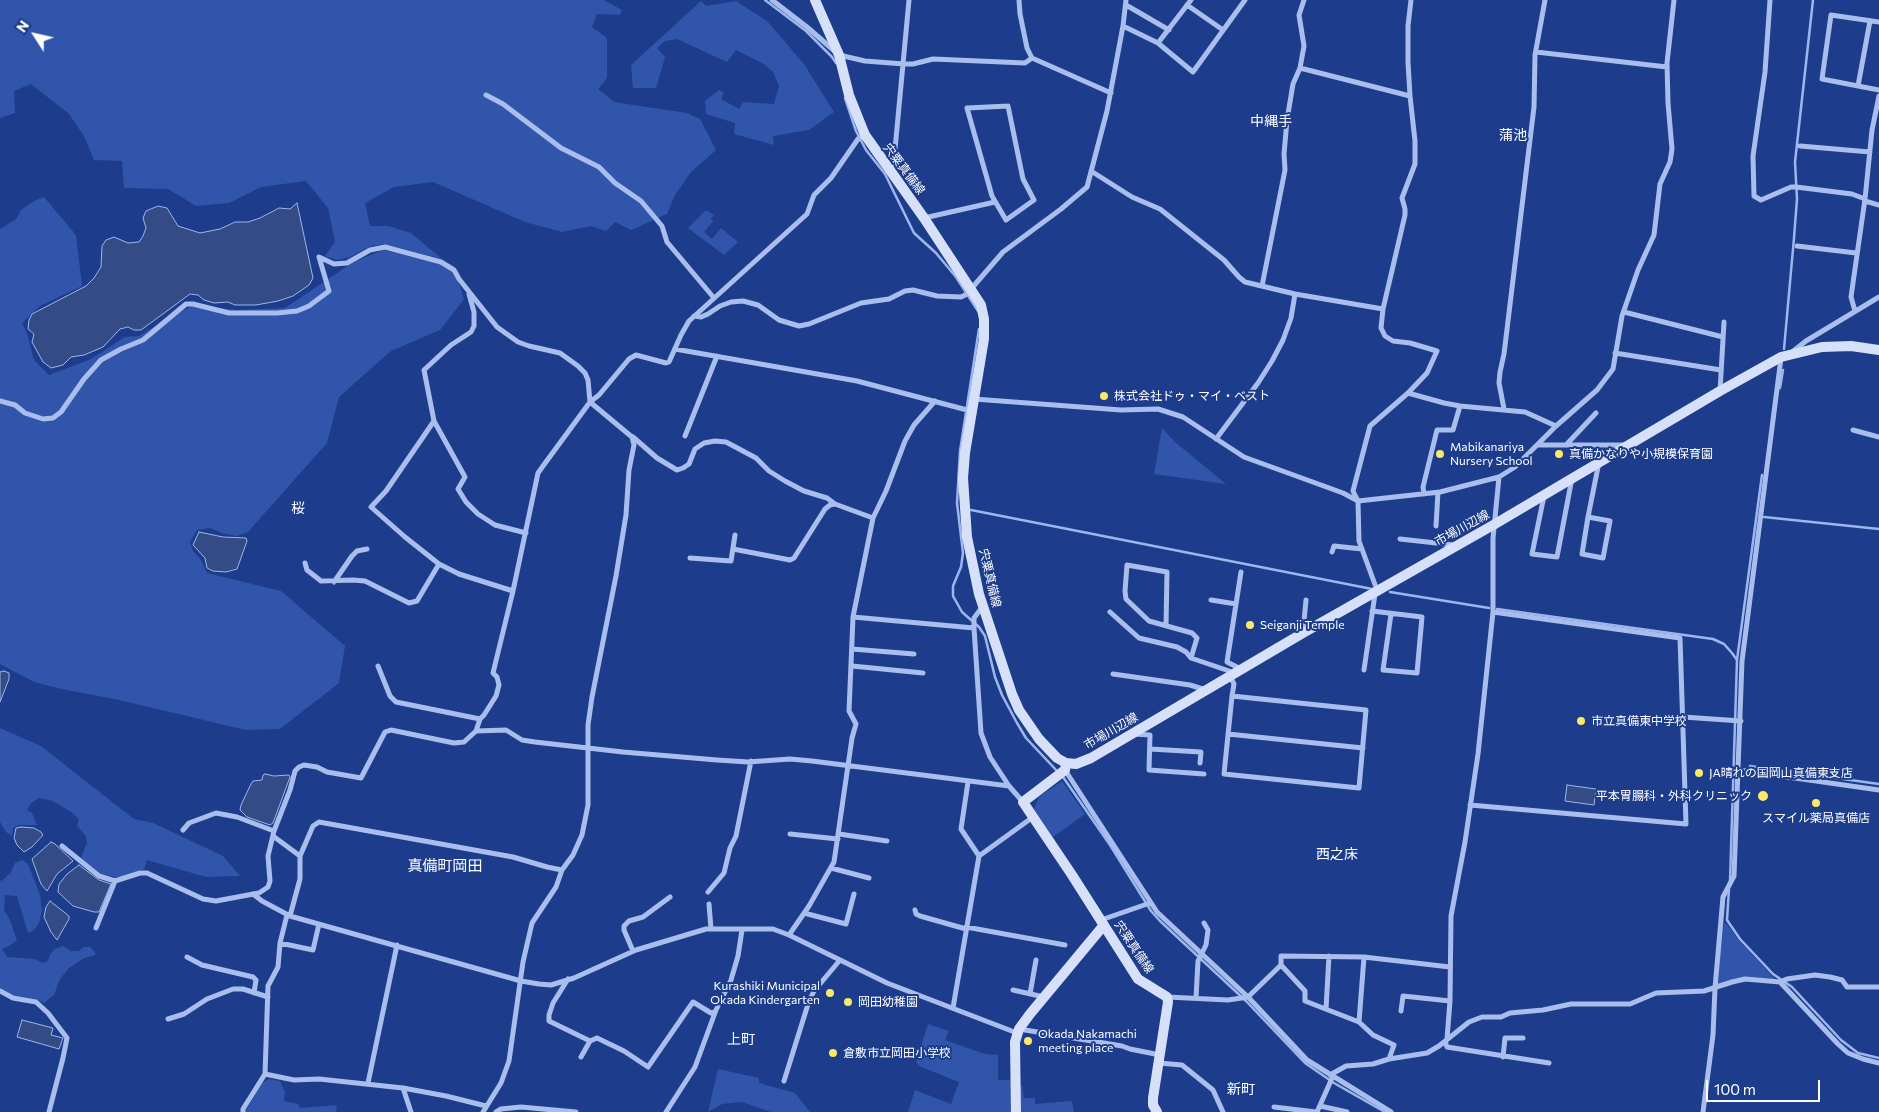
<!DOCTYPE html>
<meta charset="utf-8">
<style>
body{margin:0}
#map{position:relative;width:1879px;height:1112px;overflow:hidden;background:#1d3d8c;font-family:Commissioner,sans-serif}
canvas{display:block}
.north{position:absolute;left:10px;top:10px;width:50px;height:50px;-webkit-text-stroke:4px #1d3d8c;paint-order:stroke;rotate:305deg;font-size:14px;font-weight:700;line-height:20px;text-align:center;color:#fff}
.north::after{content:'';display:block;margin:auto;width:18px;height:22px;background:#fff;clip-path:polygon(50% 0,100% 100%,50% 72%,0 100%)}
.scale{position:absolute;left:1706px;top:1080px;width:114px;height:22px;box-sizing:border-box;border:2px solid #fff;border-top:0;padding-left:6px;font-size:15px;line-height:18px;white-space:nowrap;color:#fff;-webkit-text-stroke:4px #1d3d8c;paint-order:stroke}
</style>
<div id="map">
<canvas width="1879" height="1112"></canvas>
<div class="north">N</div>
<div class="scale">100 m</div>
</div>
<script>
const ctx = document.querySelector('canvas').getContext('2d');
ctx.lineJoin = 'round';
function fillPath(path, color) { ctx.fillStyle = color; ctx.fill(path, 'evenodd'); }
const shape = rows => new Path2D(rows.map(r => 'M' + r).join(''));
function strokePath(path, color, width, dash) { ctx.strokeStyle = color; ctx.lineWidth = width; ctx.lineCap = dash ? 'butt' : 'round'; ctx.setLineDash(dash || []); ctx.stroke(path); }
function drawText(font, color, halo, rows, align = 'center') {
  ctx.font = font + ' Commissioner,"Noto Sans JP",sans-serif'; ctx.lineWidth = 4; ctx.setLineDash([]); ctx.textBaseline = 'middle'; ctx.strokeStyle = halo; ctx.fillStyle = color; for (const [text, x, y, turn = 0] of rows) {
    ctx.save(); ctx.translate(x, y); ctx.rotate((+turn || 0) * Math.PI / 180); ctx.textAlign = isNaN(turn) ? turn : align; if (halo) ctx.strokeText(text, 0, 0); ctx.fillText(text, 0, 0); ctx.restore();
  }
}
const green = shape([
 [0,0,604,0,622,10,620,15,597,14,592,27,607,38,607,78,598,89,614,102,687,113,700,119,716,150,691,172,675,195,667,214,631,230,615,222,606,231,591,226,562,232,525,222,433,182,394,187,365,203,370,226,388,226,411,233,442,259,384,244,370,246,350,257,337,260,325,256,335,242,328,208,306,181,261,187,229,203,196,206,168,189,124,188,122,161,94,160,84,136,69,114,31,84,14,91,15,113,0,118],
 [701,1,706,6,736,1,767,21,804,64,834,112,809,130,773,136,774,145,734,134,735,123,706,114,705,101,719,90,724,93,721,99,739,109,743,102,774,104,779,86,773,72,764,64,736,50,727,62,677,39,665,41,657,48,665,57,656,88,633,88,631,65],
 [44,197,76,235,82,286,40,306,22,323,27,333,34,360,49,375,91,359,125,337,139,336,169,317,195,305,236,310,285,308,349,265,365,257,384,250,440,264,451,271,460,286,464,299,440,330,391,351,339,397,327,443,248,532,237,536,222,533,210,528,197,530,190,542,193,551,201,560,207,573,281,591,345,646,339,683,280,729,246,730,119,700,62,689,34,682,0,664,0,229,16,219,21,210,34,201],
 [706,210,714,215,711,219,713,221,704,232,712,239,721,228,738,242,724,255,688,228],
 [1162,428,1175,442,1226,484,1154,474],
 [0,728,41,746,134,819,153,823,223,856,240,876,206,877,147,860,144,869,120,878,100,874,81,858,87,843,86,836,77,826,79,819,71,812,53,801,39,798,31,803,27,810,32,813,37,825,19,825,13,828,12,836,6,832,0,822],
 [1062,781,1085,814,1053,837,1034,809,1039,797],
 [22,860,28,864,40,895,42,910,39,923,34,930,28,933,17,896,5,895,4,910,9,918,17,940,9,946,2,949,7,957,34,959,43,963,48,961,50,954,55,949,63,946,71,951,79,951,84,947,90,947,95,952,95,955,84,958,69,968,60,979,54,995,44,1003,36,999,12,995,0,989,0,881,3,880,11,872,15,863],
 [1724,923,1727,924,1736,937,1776,980,1743,978,1718,984,1720,952],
 [928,1024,949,1031,945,1040,985,1054,998,1055,998,1080,1013,1080,1022,1086,1024,1098,1035,1098,1035,1104,1072,1101,1074,1112,908,1112,915,1090,951,1104,959,1082,921,1067,916,1062],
 [718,1069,759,1078,759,1083,795,1093,810,1112,771,1112,742,1102,722,1104,708,1112],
 [269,1079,280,1081,285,1092,284,1101,298,1104,300,1108,337,1105,336,1112,245,1112,262,1083]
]);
const water = shape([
 [297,203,313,278,309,285,293,296,278,301,256,305,235,305,228,302,214,303,204,300,198,295,190,294,141,330,134,330,128,327,120,329,103,347,84,355,71,357,63,365,51,368,43,362,32,342,34,334,28,329,29,320,32,314,86,286,94,278,101,267,102,246,106,240,114,237,128,243,139,242,143,236,146,228,143,218,146,211,158,206,167,208,178,226,200,233,220,229,235,222,248,222,260,218,279,208,290,209,297,203],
 [199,532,223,537,246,538,247,541,237,569,226,572,213,571,207,568,205,558,193,545,199,532],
 [4,671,9,673,9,679,0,702,0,672,4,671],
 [265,774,274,776,289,775,290,777,273,823,270,825,247,817,240,810,241,805,251,784,253,781,262,780,263,775,265,774],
 [1567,785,1596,789,1594,805,1565,801,1567,785],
 [21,827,34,828,41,832,43,835,32,847,24,852,17,845,14,838,16,828,21,827],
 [51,842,55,844,73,861,57,874,47,891,41,884,32,859,51,842],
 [79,865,99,880,111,884,99,912,94,912,73,906,58,892,59,884,67,874,79,865],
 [50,901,69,916,69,919,57,940,51,932,44,917,46,907,50,901],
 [22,1020,53,1028,51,1035,63,1038,59,1049,17,1037,22,1020]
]);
const stream = shape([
 [765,0,806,31,832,57,836,63],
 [845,98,856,131,866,150,885,174,914,233,936,253,956,277,978,311],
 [979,329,960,451,957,503,963,553,961,567,953,586,953,596,962,612,979,627,985,636,995,677,1002,695,1017,723,1026,738,1058,772],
 [1784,349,1794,238,1797,199,1795,162,1813,0],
 [1780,388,1783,370],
 [971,510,1372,589],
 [1764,517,1879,529],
 [1390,592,1489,608],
 [1497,609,1713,639,1724,644,1732,653,1737,660],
 [1750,766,1879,784],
 [1063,777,1110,845,1151,911,1160,921,1246,1001,1305,1063,1334,1083,1385,1112],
 [1730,881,1737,660,1762,475],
 [1729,889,1727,920,1740,939,1773,974,1792,987,1841,1040,1858,1053,1879,1058]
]);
const street = shape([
 [772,0,807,27,839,55,865,61,904,64,913,64,933,59,1025,63,1032,58],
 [1019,0,1020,14,1027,48,1032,58,1111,93],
 [1770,0,1765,72,1753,156,1754,196,1761,200,1791,187,1796,187,1852,194,1865,199],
 [1126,5,1169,30],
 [1187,5,1223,30],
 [1879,22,1831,15,1822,79,1879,90],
 [1123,26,1158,43,1191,0],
 [1158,43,1193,72,1245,0],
 [1536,52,1667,67],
 [1300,68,1304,46,1299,15,1304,0],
 [1858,86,1870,21],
 [486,95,503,104,561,148,599,167,615,183,641,201,662,226,667,242,714,298],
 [1008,106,1023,179,1034,200,1006,220,992,196,967,108,1008,106],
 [1800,146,1870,152],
 [891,171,894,160,909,0],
 [1091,171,1132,197,1160,209,1224,260,1239,277,1245,282,1295,294,1383,309],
 [1865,201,1879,205],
 [924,218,995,202],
 [1797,246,1856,253],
 [319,257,334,264,347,263,370,250,385,247,441,262,454,270,459,279,497,327,518,342,529,346,560,353,578,366,585,373,588,380,590,402,632,437,634,445,629,470,626,515,616,576,592,697,588,725,588,805,582,835,573,855,562,870,556,887,532,923,523,962,509,1061,501,1083,483,1112],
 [1262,286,1285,170,1284,154,1287,120,1293,84,1300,68,1410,96],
 [971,289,1003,252,1061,209,1087,187,1107,111,1123,26,1126,0],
 [469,294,474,312,474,326,471,332,451,345,424,370,434,421,465,477,458,489,466,502,478,514,495,525,526,533],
 [1855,311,1851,297,1865,199,1872,130,1879,96],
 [1624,312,1723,337],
 [694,316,701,317,708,314,720,306,731,302,743,301,758,305,779,320,799,326,809,324,861,303,889,299,905,291,913,290,937,296,961,297,973,291],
 [675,349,857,381,971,411],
 [1792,352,1806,341,1879,297],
 [1615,353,1721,370],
 [1720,391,1724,322],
 [1408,393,1444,403,1460,406,1453,430,1437,430,1423,487,1424,494],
 [974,399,1121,410,1158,409,1183,417,1244,457,1343,493,1358,501,1440,492,1499,477,1515,467,1556,426,1597,390,1613,369,1622,316,1638,270,1654,235,1660,184,1670,162,1672,149,1668,103,1667,63,1674,0],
 [0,401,15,405,25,413,43,419,53,418,61,412,84,379,101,360,121,349,143,340,186,304,193,304,229,313,277,313,297,311,309,306,329,291,319,257],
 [1460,406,1525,412,1556,426],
 [1504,409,1499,383,1500,372,1504,354,1534,107,1535,55,1545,0],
 [434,421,386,491,371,507,405,537,439,564,459,574,513,591],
 [1853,430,1879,437],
 [685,436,717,356],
 [633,437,657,458,677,470,683,468,689,464,695,449,704,443,715,441,726,442,756,458,769,471,785,481,804,491,827,498,835,504],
 [1216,439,1258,383,1272,361,1283,340,1291,318,1295,294],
 [1539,445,1624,445],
 [1566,445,1596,413],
 [1544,496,1532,554,1557,557,1572,478],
 [1588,517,1610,521,1603,558,1582,554,1588,517,1599,462],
 [1436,526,1438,492],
 [1400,539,1454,545],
 [733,549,790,560,794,558,825,509,830,505,835,504,873,518],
 [1332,552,1334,546,1362,549],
 [690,558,731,561,735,535],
 [305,563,307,570,321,581,353,580,365,581,409,603,417,601,439,564],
 [334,582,352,556,357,551,367,549],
 [1377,590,1359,541,1358,501,1353,491,1370,426,1408,393,1427,373,1437,351,1410,343,1393,341,1385,336,1381,328,1383,309,1405,215,1405,209,1402,198,1415,164,1415,141,1410,96,1408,62,1408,26,1411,0],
 [1211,600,1236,604],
 [983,606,974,618,974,628,981,733,990,757,1009,786,1023,802],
 [1372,611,1422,617,1417,673,1383,670,1391,614],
 [1110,612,1139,638,1177,647,1186,652,1191,658],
 [853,617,974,628],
 [1166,626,1167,572,1127,565,1125,591,1126,599,1149,621,1192,633,1197,638,1191,658,1235,673],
 [1303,632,1306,600],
 [852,649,914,654],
 [378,666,390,696,396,702,480,719],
 [852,666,923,673],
 [1241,669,1227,662,1241,572],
 [1364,670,1375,594],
 [1113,674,1190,685,1206,690],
 [1230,676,1234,684,1232,696],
 [1232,696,1366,710,1359,788,1224,774,1232,696],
 [1683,717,1741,721],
 [476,731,506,730,522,740,535,742,623,752,717,760,748,762,790,759,812,761,1009,786],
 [1134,734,1150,735,1149,770,1204,774],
 [1228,734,1363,748],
 [1150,749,1201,752,1200,763],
 [1065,770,1157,912,1248,997,1307,1060,1391,1112],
 [1739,770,1879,790],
 [968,782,961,829,979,856],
 [1470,805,1686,824,1680,638,1493,612],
 [183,830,189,823,216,813,237,817,274,831],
 [790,834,838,839],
 [839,834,887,841],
 [273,836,300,856,300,879,290,916],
 [62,846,99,876,115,881],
 [300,856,313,826,319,822,513,857,547,867,562,870],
 [831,868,869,878],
 [708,892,724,873,730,848,736,836,751,761],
 [253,894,262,901,290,916,521,981,539,984,551,985,574,978,636,950,706,929,773,929,789,935,887,983,1017,1033],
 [709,904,711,929],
 [915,910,916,914,920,916,966,929],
 [804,913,846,924,854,894],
 [1101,920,1150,903],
 [966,927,1065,945],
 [96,928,115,881,140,873,147,873,203,899,216,901,259,893,268,887,270,881,268,856,274,831,290,790,295,771,299,767,304,765,317,767,327,772,361,778,385,732,391,730,454,743,464,742,476,731,480,719,484,715,496,696,499,685,497,677,493,673,513,591,538,473,543,466,590,402,599,395,629,359,636,355,666,363,669,362,681,335,689,321,807,214,814,195,831,178,858,139,865,135],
 [789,935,809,906,834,862,852,738,856,724,849,711,853,617,873,518,886,491,905,441,914,425,935,401],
 [280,943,313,950,319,924],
 [633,951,624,930,624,926,629,921,643,917,670,897],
 [187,957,202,965,253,977,256,980,254,993],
 [1281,965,1305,991,1305,1001,1359,1022,1373,1035,1394,1045,1389,1059],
 [568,979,553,1003,549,1015,549,1021,590,1041,597,1038,624,1051,648,1067,693,1002,711,1013,715,1012],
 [1780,982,1838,1044,1848,1053,1863,1059,1879,1063],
 [1013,990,1044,997],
 [0,991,13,998,36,1002,48,1013,67,1038,63,1058,49,1112],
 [1030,994,1036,960],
 [1167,997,1228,1000,1248,997,1281,965,1281,956,1364,957,1450,967],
 [1196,998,1198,961,1206,945,1208,930,1204,923],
 [953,1008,979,856,1033,817],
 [1326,1009,1329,956],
 [1401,1011,1403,996,1450,1001],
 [168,1019,184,1014,207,999,233,989,243,989,268,997],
 [1359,1022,1364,957],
 [1019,1029,1122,1046,1130,1049,1160,1055],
 [1447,1039,1450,1001,1451,916,1465,842,1478,754,1493,612,1493,538,1499,477],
 [1445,1041,1447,1047,1549,1063],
 [581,1057,590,1041],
 [1503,1057,1505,1038,1523,1038],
 [1159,1063,1182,1065,1213,1090,1223,1112],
 [265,1074,294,1080,319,1079,403,1088,411,1112],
 [1330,1075,1346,1066,1373,1064,1389,1059,1427,1053,1439,1046,1469,1022,1482,1017,1501,1017,1510,1013,1543,1010,1571,1004,1630,1004,1656,993,1704,991,1732,982,1745,979,1780,982,1787,979,1815,975,1830,977,1842,980,1847,987,1879,987],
 [784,1081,809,1001,814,991,840,960],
 [368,1083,397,945],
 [403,1088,446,1096,486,1106],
 [1320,1106,1347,1112],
 [1274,1107,1316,1112],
 [243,1112,243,1109,265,1074,268,986,278,967,280,943,287,915],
 [496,1112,501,1109,521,1107,576,1112],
 [666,1112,695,1067,716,1010,731,980,738,956,742,930],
 [1317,1112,1333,1076],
 [1703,1112,1713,1035,1715,988,1723,897,1734,876,1742,661,1781,358]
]);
const secondary = shape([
 [815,0,839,55,849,95,865,135,924,218,981,305,984,319,984,339,965,453,963,478,967,537,979,594,1012,694,1019,710,1039,739,1057,758,1066,763,1076,764,1091,758,1303,633,1495,524,1720,391,1781,357,1822,347,1851,346,1879,350],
 [1066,763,1065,770,1023,802,1072,875,1138,979,1167,997,1168,1002,1153,1098,1153,1105,1157,1112],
 [1016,1112,1015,1042,1019,1029,1030,1014,1104,925]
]);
const markers = [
 [1104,396,5,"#fce869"],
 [1440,454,5,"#fce869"],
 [1559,454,5,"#fce869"],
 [1250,625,5,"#fce869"],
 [1581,721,5,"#fce869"],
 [1699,773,5,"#fce869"],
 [1763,796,6,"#fce869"],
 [1816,803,5,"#fce869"],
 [830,993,5,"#fce869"],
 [848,1002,5,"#fce869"],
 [1028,1041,5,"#fce869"],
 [833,1053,5,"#fce869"]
];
const streetNames = [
 ["宍粟真備線",904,169,53],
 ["市場川辺線",1462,528,-29],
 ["宍粟真備線",990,578,77],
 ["市場川辺線",1111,731,-30],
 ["宍粟真備線",1134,947,56]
];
const poiNames = [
 ["株式会社ドゥ・マイ・ベスト",1114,396],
 ["Mabikanariya",1450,447],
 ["Nursery School",1450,461],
 ["真備かなりや小規模保育園",1569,454],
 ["Seiganji Temple",1260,625],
 ["市立真備東中学校",1591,721],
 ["JA晴れの国岡山真備東支店",1709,773],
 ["平本胃腸科・外科クリニック",1752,796,"right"],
 ["スマイル薬局真備店",1816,818,"center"],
 ["Kurashiki Municipal",820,986,"right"],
 ["Okada Kindergarten",820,1000,"right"],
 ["岡田幼稚園",858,1002],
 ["Okada Nakamachi",1038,1034],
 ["meeting place",1038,1048],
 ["倉敷市立岡田小学校",843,1053]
];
const neighbourhoodNames = [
 ["中縄手",1271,121],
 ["蒲池",1513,135],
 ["桜",298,508],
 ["西之床",1337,854],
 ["上町",741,1039],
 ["新町",1241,1089]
];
const quarterNames = [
 ["真備町岡田",445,866]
];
fillPath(green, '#3155aa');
fillPath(water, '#344b86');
strokePath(water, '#9db6ee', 1);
strokePath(stream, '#9db6ee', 2.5);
strokePath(street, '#aabeed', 5);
strokePath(secondary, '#d6e0f9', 10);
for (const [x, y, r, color] of markers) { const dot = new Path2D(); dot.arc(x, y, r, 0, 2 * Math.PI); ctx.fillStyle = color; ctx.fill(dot); strokePath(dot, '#1d3d8c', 2); }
drawText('12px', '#fff', '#1d3d8c', streetNames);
drawText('12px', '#fff', '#1d3d8c', poiNames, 'left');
drawText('14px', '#fff', '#1d3d8c', neighbourhoodNames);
drawText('15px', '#fff', '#1d3d8c', quarterNames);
</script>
